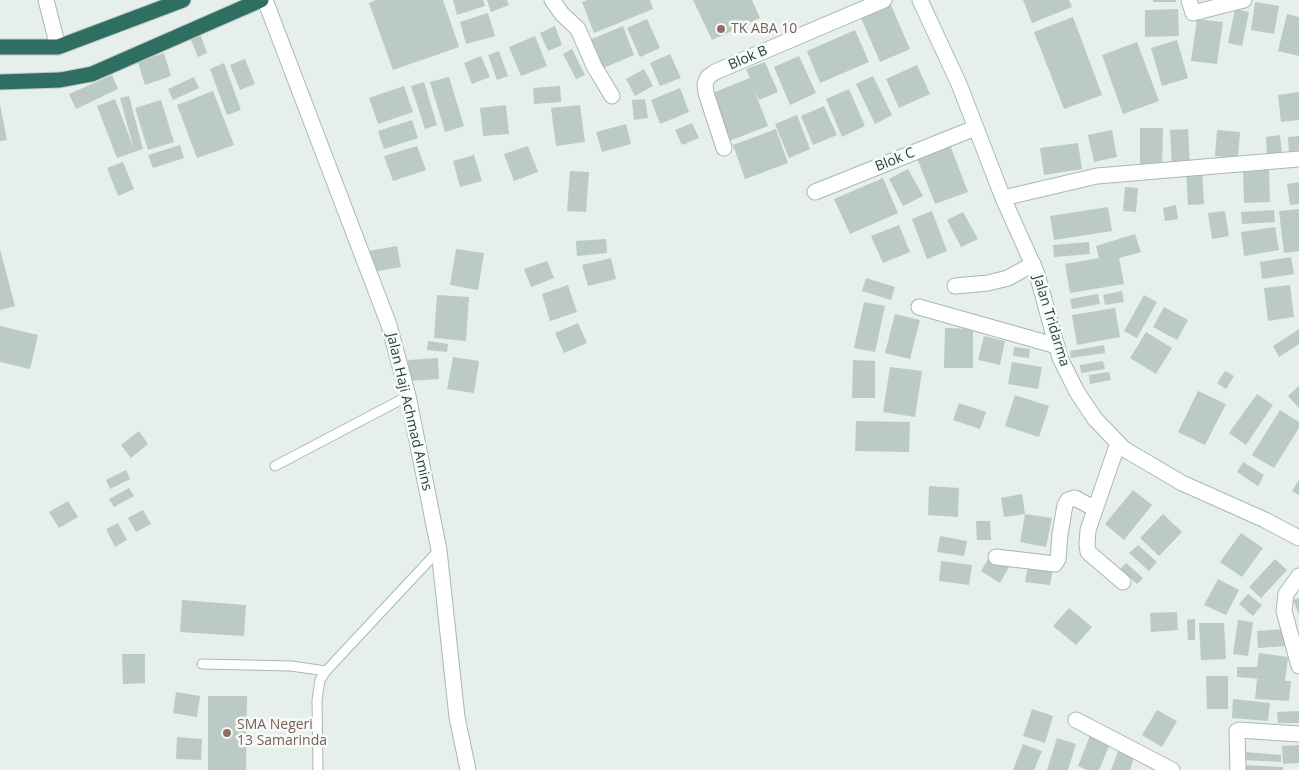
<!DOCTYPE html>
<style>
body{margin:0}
canvas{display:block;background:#e6efeb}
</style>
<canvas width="1299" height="770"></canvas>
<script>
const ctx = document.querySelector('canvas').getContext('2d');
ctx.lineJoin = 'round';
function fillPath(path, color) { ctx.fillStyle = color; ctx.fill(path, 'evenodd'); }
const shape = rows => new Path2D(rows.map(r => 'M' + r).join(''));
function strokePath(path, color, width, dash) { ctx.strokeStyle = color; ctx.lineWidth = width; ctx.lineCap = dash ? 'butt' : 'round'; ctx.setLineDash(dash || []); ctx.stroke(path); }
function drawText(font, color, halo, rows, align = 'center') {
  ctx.font = font + ' "Open Sans",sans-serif'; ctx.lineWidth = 5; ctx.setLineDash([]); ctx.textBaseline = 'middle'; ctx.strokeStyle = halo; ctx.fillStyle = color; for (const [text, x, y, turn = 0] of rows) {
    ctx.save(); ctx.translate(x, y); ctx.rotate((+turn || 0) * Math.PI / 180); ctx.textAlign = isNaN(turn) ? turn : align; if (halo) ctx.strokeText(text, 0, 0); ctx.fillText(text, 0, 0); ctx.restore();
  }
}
const building = shape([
 [376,0,443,0,459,47,393,70,369,3],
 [453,0,483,0,485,6,457,15],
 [487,0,507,0,509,5,491,12],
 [587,0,650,0,653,9,594,33,582,2],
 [693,0,752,0,760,18,712,40],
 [1023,0,1069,0,1072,7,1032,23],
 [1153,0,1176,0,1176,2,1153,2],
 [1255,2,1279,6,1274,34,1251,30],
 [890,3,910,49,880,62,860,16],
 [1178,9,1179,36,1145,37,1145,10],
 [1235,9,1249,12,1242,46,1228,43],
 [488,13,495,36,466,44,460,22],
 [1287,14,1299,17,1299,56,1278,51],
 [1073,17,1102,95,1064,109,1034,32],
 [647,19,660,48,640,57,627,28],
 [1197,19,1223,22,1217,64,1191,61],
 [555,26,562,45,548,51,540,33],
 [623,26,634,55,599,70,587,41],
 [855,30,869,62,820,83,807,51],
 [199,31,207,53,198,57,189,35],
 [535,36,547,66,521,76,509,47],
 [1177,40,1188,78,1162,86,1151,48],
 [1137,42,1159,101,1123,114,1102,55],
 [572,49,585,75,576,79,563,54],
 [499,51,508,76,497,80,488,55],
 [164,53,171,76,145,85,138,62],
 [670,54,681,78,660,86,650,63],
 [481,56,490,77,472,84,464,63],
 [799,56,816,93,790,105,774,67],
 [245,59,255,84,240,90,230,65],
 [765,62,778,92,759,100,753,87,768,126,729,141,710,94,750,78,746,69],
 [224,63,241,110,227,115,210,69],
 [917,65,930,94,899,108,886,79],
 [644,69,653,86,635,96,626,79],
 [112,75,118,89,76,109,69,94],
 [873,76,892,115,875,124,856,84],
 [194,77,199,88,173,100,168,89],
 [449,77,464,126,445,132,430,82],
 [424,82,437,125,425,129,411,86],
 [404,86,413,112,378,124,369,98],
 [560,86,561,102,534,104,533,88],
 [680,88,689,112,660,124,651,100],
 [849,89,865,126,842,137,826,99],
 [213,91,234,145,197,158,177,105],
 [1299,92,1299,120,1281,122,1278,95],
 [129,96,143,149,117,158,97,106,115,99,134,149,120,98],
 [645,99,648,118,634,120,632,100],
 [161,100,174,142,148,150,135,108],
 [0,104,7,140,0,141],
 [506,105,509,134,483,136,480,108],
 [580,105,585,142,556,146,551,108],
 [824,106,837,135,813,145,801,116],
 [797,115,810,149,789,158,775,124],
 [412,120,418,138,384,149,378,131],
 [692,123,699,138,682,145,675,130],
 [626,124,631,144,602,152,596,132],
 [1140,128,1163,128,1162,168,1140,168],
 [776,129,788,163,745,179,733,145],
 [1188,129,1190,166,1172,167,1170,130],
 [1112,130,1117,157,1094,162,1088,135],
 [1217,130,1240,132,1238,158,1215,156],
 [1280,135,1282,153,1267,155,1266,137],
 [1299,136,1299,155,1289,155,1288,137],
 [1078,143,1082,169,1044,175,1040,148],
 [180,145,184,158,153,168,148,155],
 [950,145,968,192,935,204,917,158],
 [417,146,426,170,393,181,384,156],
 [528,146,538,172,514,181,504,154],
 [474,155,482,181,460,187,453,161],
 [123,162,134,189,118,196,107,168],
 [1243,168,1269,168,1270,202,1244,203],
 [908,169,923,196,903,206,889,179],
 [570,171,589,172,586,212,567,211],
 [1202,171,1204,204,1188,205,1186,173],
 [883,178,898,213,850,234,834,199],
 [1299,182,1299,204,1290,205,1287,184],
 [1125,187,1138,188,1136,212,1123,211],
 [1176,205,1178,219,1165,221,1163,208],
 [1108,207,1112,231,1054,240,1050,216],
 [1299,209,1299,251,1284,253,1279,211],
 [1274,210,1275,222,1242,224,1241,212],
 [932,211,947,251,927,259,912,219],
 [1225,211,1229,236,1212,239,1208,213],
 [963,212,978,239,961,247,947,220],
 [899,225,910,252,883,263,871,236],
 [1275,227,1279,250,1244,256,1241,232],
 [1135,234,1141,252,1119,258,1124,284,1070,293,1065,264,1099,258,1096,246],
 [606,239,607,253,577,256,576,241],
 [1089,242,1090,254,1054,257,1053,245],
 [397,246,401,267,372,272,368,251],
 [0,249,15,306,0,310],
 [456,249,484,253,478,290,450,285],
 [1291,257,1294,274,1262,279,1260,262],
 [611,258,616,279,588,286,582,265],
 [547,261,554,278,531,287,524,269],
 [866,278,895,287,891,300,862,291],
 [568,285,577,312,550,321,542,294],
 [1290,285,1294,317,1268,321,1264,288],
 [1122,291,1124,302,1105,305,1103,295],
 [1098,294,1100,304,1072,309,1070,299],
 [437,295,469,297,466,341,434,338],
 [1144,295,1157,302,1137,338,1124,331],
 [864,302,885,306,875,352,854,348],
 [1164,307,1188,320,1177,340,1153,327],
 [1115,308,1120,337,1077,345,1072,315],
 [895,314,920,320,910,359,885,353],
 [578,323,587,343,564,353,555,333],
 [0,326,38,335,30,369,0,362],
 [945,328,973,329,973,368,944,368],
 [1299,329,1299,344,1279,357,1273,346],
 [1146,332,1172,348,1156,374,1130,358],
 [984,336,1005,341,1000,365,978,360],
 [428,341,448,344,447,352,427,350],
 [1104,345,1105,353,1071,358,1070,351],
 [1014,347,1030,349,1029,358,1013,356],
 [453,357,479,361,474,393,447,389],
 [438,358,439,379,409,381,408,360],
 [853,360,875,361,875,398,852,398],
 [1103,361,1105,369,1081,373,1080,365],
 [1012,362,1042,367,1038,389,1008,384],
 [890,367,922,371,915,417,883,412],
 [1225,371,1234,376,1226,389,1217,383],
 [1109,372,1111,380,1090,384,1089,375],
 [1299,386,1299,408,1288,396],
 [1198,391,1226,404,1205,445,1178,432],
 [1257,394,1273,405,1246,445,1229,433],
 [1015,395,1049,406,1039,437,1005,426],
 [959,403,986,412,980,429,953,420],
 [1280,410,1299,422,1299,428,1274,468,1252,455],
 [856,421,910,422,909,452,855,451],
 [139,431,148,444,131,458,121,445],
 [1243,462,1264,475,1258,486,1237,472],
 [126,470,130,479,110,489,106,480],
 [1299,480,1299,495,1292,491],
 [929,486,959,488,958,517,928,515],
 [129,488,134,496,114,507,109,499],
 [1133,490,1152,505,1124,540,1105,524],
 [1022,494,1025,514,1052,518,1046,547,1020,542,1025,514,1004,517,1001,498],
 [68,501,78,517,59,528,49,512],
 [143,510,151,524,136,532,128,518],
 [1163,514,1182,532,1159,556,1140,538],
 [976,521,990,521,991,540,977,540],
 [118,523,127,540,115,547,106,529],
 [1241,533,1263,548,1242,577,1220,562],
 [940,536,967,541,964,556,937,552],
 [1138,545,1157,562,1149,571,1129,553],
 [990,556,1009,567,1000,583,981,571],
 [1275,559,1287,570,1261,598,1249,587],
 [941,561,972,565,969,585,939,581],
 [1126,563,1143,578,1137,584,1120,569],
 [1028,565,1053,568,1050,585,1025,582],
 [1218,579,1239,590,1226,615,1204,605],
 [1248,594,1262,605,1253,616,1239,604],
 [1299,598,1299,615,1293,600],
 [182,600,246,605,244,636,180,632],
 [1069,608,1092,627,1076,645,1053,626],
 [1177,612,1178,630,1151,632,1150,613],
 [1195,619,1195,640,1188,640,1187,620],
 [1238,620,1253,622,1248,656,1233,654],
 [1199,623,1224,623,1226,659,1201,660],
 [1285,629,1286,646,1258,648,1257,631],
 [1259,653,1288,657,1285,681,1291,681,1289,701,1255,699,1257,679,1274,680,1237,677,1237,667,1257,667],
 [122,654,145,654,145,683,123,684],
 [1206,676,1228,676,1228,709,1207,709],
 [176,692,200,696,197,717,173,713],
 [208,696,247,696,246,770,208,770],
 [1233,699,1270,703,1268,721,1232,718],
 [1032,709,1053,716,1045,743,1023,736],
 [1157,710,1177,721,1162,747,1142,735],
 [1299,711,1299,723,1278,723,1277,712],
 [1091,733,1111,741,1099,770,1087,770,1078,766],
 [177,737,202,739,201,760,176,759],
 [1057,738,1076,744,1068,770,1047,770],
 [1023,744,1042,751,1034,770,1013,770],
 [1299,745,1299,763,1283,764,1282,746],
 [1118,751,1134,757,1130,770,1111,770],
 [1244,752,1281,755,1281,762,1243,760],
 [1246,765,1283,767,1283,770,1246,770]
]);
const lane = shape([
 [275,466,408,396],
 [202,664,291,666,326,671],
 [318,770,317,700,320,680,326,671,439,550]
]);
const street = shape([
 [46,0,58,47],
 [265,0,389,325,408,396,439,550,457,717,468,770],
 [552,0,562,14,578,29,594,66,612,96],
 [1189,0,1193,13,1244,0],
 [724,148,706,93,705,84,708,77,715,72,884,0],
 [815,192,975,128],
 [1003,198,1097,176,1299,159],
 [955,286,988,283,1008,278,1033,264],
 [919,307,1057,346],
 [1118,443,1088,530,1087,544,1088,552,1123,582],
 [996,557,1055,564,1058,559,1060,534,1065,505,1068,500,1075,498,1095,509],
 [1299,576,1286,594,1284,611,1299,666],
 [1076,720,1172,770],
 [1238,770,1237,731,1239,730,1299,734]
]);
const secondary = shape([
 [920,0,959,84,1003,198,1037,274,1060,358,1077,392,1095,419,1124,449,1182,483,1265,520,1299,538]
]);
const highway = shape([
 [0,47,58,47,183,0],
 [0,82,60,80,92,74,261,0]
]);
const markers = [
 [721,29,5,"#8d6e63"],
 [227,733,5,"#8d6e63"]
];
const educationNames = [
 ["TK ABA 10",731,29],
 ["SMA Negeri",237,725],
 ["13 Samarinda",237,741]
];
const streetNames = [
 ["Blok B",748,58,-23],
 ["Blok C",895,160,-22],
 ["Jalan Tridarma",1051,321,73],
 ["Jalan Haji Achmad Amins",409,412,77]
];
fillPath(building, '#bbcac4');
strokePath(lane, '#a8b8b2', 11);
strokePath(street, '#a8b8b2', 17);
strokePath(secondary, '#a4bbb3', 17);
strokePath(highway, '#c2cac8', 17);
strokePath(lane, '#fff', 9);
strokePath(street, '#fff', 15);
strokePath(secondary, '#fff', 15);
strokePath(highway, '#2f6f62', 15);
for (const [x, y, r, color] of markers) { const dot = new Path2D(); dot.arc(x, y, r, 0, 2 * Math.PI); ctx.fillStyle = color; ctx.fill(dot); strokePath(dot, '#f7fbf9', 2); }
drawText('14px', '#785e54', '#f7fbf9', educationNames, 'left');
drawText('14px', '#24423a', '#f7fbf9', streetNames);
</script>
